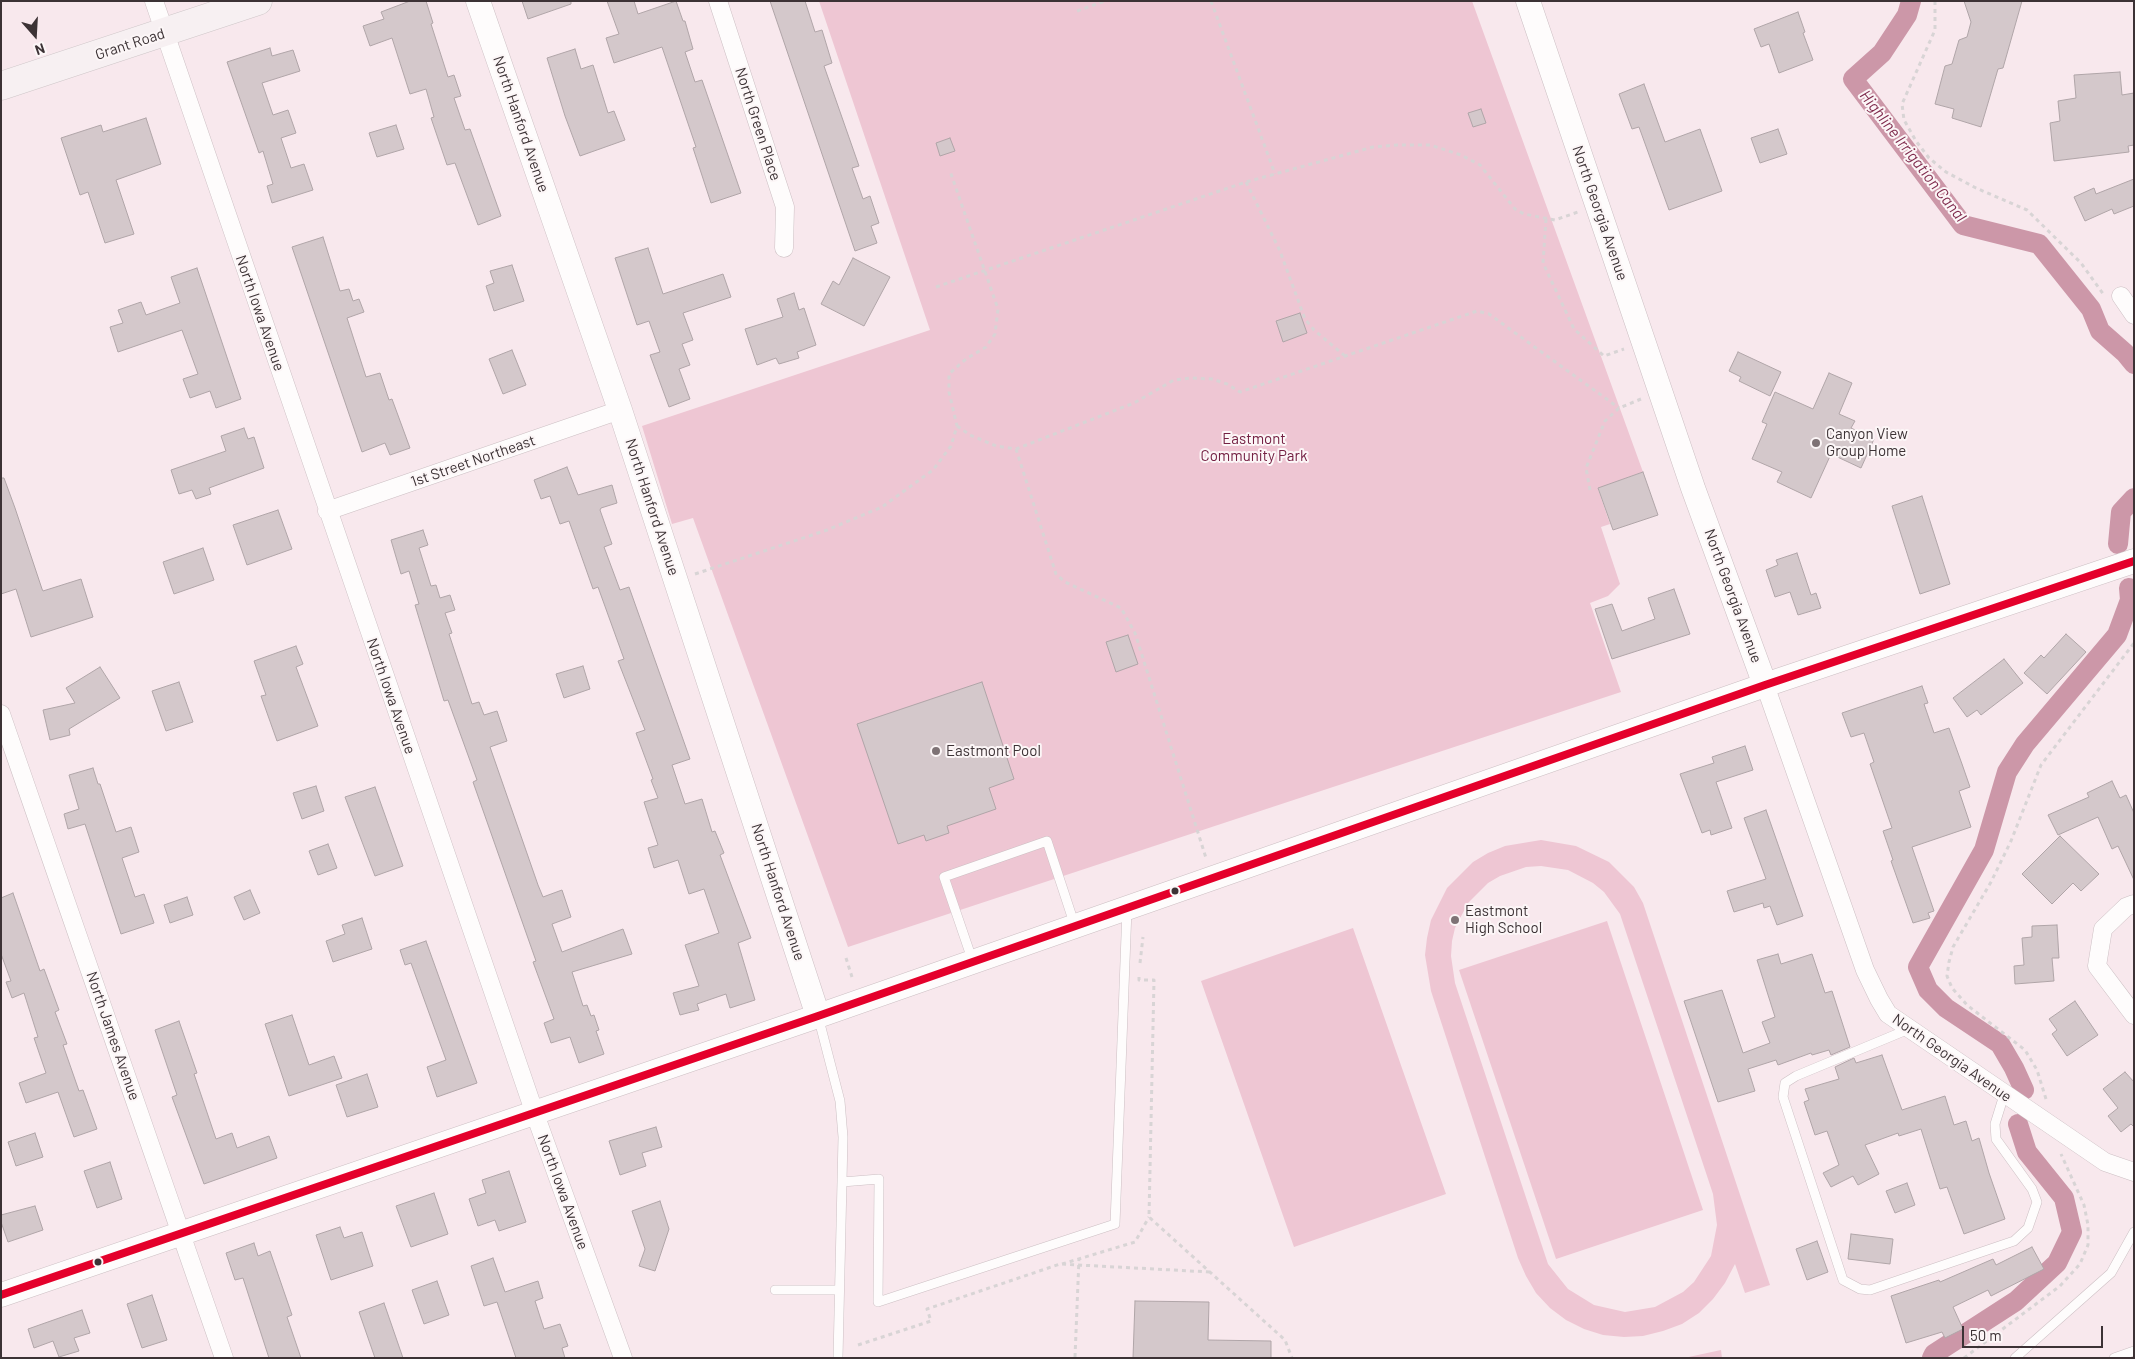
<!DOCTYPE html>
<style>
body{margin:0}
#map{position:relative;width:2135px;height:1359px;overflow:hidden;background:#f8e8ed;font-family:Barlow,sans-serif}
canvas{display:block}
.frame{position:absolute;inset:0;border:2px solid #3c3235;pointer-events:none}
.north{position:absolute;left:10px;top:10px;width:50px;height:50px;-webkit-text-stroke:4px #fcf6f7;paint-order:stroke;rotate:161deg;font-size:14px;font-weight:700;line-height:20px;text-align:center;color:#3c3235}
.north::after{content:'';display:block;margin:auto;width:18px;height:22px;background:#3c3235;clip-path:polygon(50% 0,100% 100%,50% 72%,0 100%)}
.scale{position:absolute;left:1962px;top:1326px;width:141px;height:22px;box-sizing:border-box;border:2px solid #3c3235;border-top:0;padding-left:6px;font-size:15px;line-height:18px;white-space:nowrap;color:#3c3235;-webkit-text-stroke:4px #fcf6f7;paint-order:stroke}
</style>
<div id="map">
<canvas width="2135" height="1359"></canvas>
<div class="frame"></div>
<div class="north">N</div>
<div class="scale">50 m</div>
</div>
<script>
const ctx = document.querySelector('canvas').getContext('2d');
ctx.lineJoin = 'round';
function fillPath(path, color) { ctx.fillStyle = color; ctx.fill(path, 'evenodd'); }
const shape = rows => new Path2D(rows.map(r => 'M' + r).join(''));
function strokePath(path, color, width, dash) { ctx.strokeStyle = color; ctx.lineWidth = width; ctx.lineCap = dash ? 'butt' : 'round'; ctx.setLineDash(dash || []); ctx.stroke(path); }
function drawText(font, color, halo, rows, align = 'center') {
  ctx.font = font + ' Barlow,sans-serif'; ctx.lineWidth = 4; ctx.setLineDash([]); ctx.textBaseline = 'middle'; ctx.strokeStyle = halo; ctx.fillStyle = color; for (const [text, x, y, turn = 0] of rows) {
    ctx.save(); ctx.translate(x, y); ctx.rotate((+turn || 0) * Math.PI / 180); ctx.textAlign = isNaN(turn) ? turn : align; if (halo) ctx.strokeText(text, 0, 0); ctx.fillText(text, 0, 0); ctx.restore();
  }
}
const green = shape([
 [819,1,1472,1,1643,472,1598,489,1610,524,1601,527,1620,584,1608,596,1590,603,1621,692,848,947,693,518,672,524,642,426,930,330],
 [1541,840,1576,846,1609,862,1634,887,1643,903,1770,1285,1745,1293,1735,1264,1725,1283,1713,1299,1699,1313,1682,1324,1663,1331,1643,1336,1624,1337,1603,1335,1584,1329,1566,1320,1550,1308,1536,1293,1526,1276,1518,1258,1431,991,1425,955,1427,938,1431,920,1447,888,1473,862,1488,853,1505,846],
 [1541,866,1568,870,1593,883,1604,892,1620,914,1713,1194,1717,1225,1711,1256,1694,1282,1683,1292,1655,1307,1625,1312,1594,1305,1568,1289,1548,1264,1455,983,1451,956,1452,941,1455,928,1468,903,1488,883,1500,876,1526,867],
 [1607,921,1703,1210,1556,1259,1459,970],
 [1353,928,1446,1194,1294,1247,1201,981],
 [1721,1350,1722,1358,1684,1358]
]);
const canal = shape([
 [1911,1,1907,15,1882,53,1853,79,1963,225,2039,244,2091,309,2100,331,2125,353,2134,364],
 [2118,544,2121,512,2134,498],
 [2024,1090,2014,1068,2000,1044,1946,1008,1928,990,1918,967,1984,850,2007,772,2025,744,2117,635,2130,600,2129,588],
 [1932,1358,1934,1354,2016,1301,2057,1263,2072,1232,2064,1198,2027,1152,2018,1124]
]);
const building = shape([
 [410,1,426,1,433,23,431,24,448,77,454,75,461,96,454,98,465,130,470,129,501,216,478,225,455,163,447,165,431,118,434,117,426,89,410,94,392,38,370,46,363,26,384,19,381,12,410,1],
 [522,1,571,1,571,4,528,19,522,1],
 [607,1,634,1,638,14,676,1,683,21,685,21,693,49,685,52,695,82,702,80,741,193,711,203,693,148,696,147,662,47,614,63,606,38,619,34,607,1],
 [770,1,805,1,815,32,822,30,832,63,824,66,859,166,852,168,863,199,870,196,879,223,871,226,877,243,855,251,770,1],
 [1964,1,2022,1,2003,68,1998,69,1981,127,1952,118,1954,109,1935,104,1945,66,1952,64,1959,40,1967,37,1971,22,1964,1],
 [1798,12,1805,32,1803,33,1813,60,1779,73,1769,44,1761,47,1754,29,1798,12],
 [270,48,272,56,293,50,300,71,262,83,273,115,288,110,296,133,281,138,291,168,304,164,313,190,272,203,267,186,273,184,263,151,259,153,227,62,270,48],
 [575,49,581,69,593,65,608,113,614,111,625,140,580,156,565,116,547,58,575,49],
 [2120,72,2122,95,2134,93,2134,145,2128,146,2129,152,2054,161,2050,123,2060,121,2058,101,2076,98,2074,75,2120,72],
 [1644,84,1665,142,1700,129,1722,191,1669,210,1639,127,1632,129,1619,94,1644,84],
 [1481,109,1486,123,1473,127,1468,113,1481,109],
 [146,118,161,164,116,180,134,234,105,243,88,192,80,195,61,138,101,125,103,132,146,118],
 [396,125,404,149,377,157,369,133,396,125],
 [1778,129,1787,154,1760,163,1751,138,1778,129],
 [950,138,955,151,940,156,936,143,950,138],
 [2134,179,2134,206,2114,214,2112,209,2085,221,2074,197,2094,188,2096,194,2134,179],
 [323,237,340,291,349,289,353,301,359,299,364,312,347,318,366,377,380,373,389,400,392,399,410,448,390,455,385,443,362,452,292,247,323,237],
 [648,248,663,294,723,274,731,297,683,313,693,340,682,344,690,365,679,369,690,399,669,407,650,355,660,352,649,321,637,325,615,258,648,248],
 [853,258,890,277,864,326,821,304,833,281,839,285,853,258],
 [512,265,524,301,494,311,486,286,494,283,490,271,512,265],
 [197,268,241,399,216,408,210,391,190,398,183,379,198,374,182,330,118,352,110,327,123,323,118,310,141,302,146,315,180,303,171,277,197,268],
 [794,293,799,310,804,308,816,345,797,352,799,358,779,364,776,358,757,365,745,329,783,317,777,299,794,293],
 [1300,313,1307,333,1283,342,1276,321,1300,313],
 [512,350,526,385,503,394,489,359,512,350],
 [1738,352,1781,372,1770,396,1739,381,1741,377,1729,371,1738,352],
 [1829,373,1852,383,1839,414,1855,421,1851,428,1874,439,1861,468,1831,454,1811,498,1777,482,1782,472,1752,459,1767,424,1762,422,1775,392,1813,409,1829,373],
 [244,428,248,439,254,437,264,468,209,488,211,494,196,499,192,490,179,494,171,470,226,451,221,436,244,428],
 [567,467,578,495,612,485,617,503,601,508,600,510,612,544,604,547,620,590,629,587,690,759,672,765,685,804,702,799,712,832,715,831,724,853,720,855,751,938,738,943,755,1000,730,1008,726,994,697,1004,699,1010,680,1015,673,993,699,986,685,945,719,933,704,889,689,894,678,860,654,868,648,848,658,845,644,802,658,798,651,780,653,779,636,733,645,730,618,661,624,659,598,587,593,589,569,521,560,524,550,496,541,499,534,480,567,467],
 [1643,472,1658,515,1613,530,1598,488,1643,472],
 [1,478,4,478,15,508,42,589,43,591,81,579,93,617,31,637,16,589,1,594,1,478],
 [1922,496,1950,584,1920,594,1892,506,1922,496],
 [278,510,292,549,247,565,233,525,278,510],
 [423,530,428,545,419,548,431,586,436,585,440,598,450,595,455,610,445,613,452,633,449,634,472,704,479,702,484,715,497,711,507,741,490,747,538,885,543,897,562,890,571,917,552,924,562,952,623,929,632,954,572,972,583,1006,587,1005,591,1016,594,1015,599,1030,596,1031,604,1054,579,1063,570,1037,551,1043,544,1023,554,1019,533,962,536,961,473,782,477,780,448,700,444,701,415,605,419,604,409,571,401,574,391,540,423,530],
 [203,548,214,580,174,594,163,562,203,548],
 [1797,553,1811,595,1816,593,1821,608,1798,615,1790,592,1775,597,1766,570,1778,565,1776,560,1797,553],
 [1674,589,1690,634,1612,659,1595,609,1612,604,1622,631,1655,619,1648,598,1674,589],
 [2066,634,2086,652,2047,694,2024,673,2041,655,2044,658,2066,634],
 [1128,635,1138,664,1116,672,1106,642,1128,635],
 [296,646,303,664,296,667,318,726,277,741,261,696,266,695,254,661,296,646],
 [2004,659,2023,683,1981,715,1977,710,1967,717,1953,698,2004,659],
 [583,666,590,689,564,698,556,674,583,666],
 [100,667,120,698,69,729,70,735,50,740,43,710,75,703,66,688,100,667],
 [179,682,193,722,166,731,152,691,179,682],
 [982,682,1014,779,989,788,996,809,947,826,949,833,926,841,924,835,898,844,857,724,982,682],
 [1922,686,1928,703,1924,704,1934,733,1949,728,1962,764,1970,787,1959,791,1971,827,1912,847,1934,911,1928,913,1930,918,1913,923,1891,861,1893,860,1883,831,1892,828,1870,764,1874,762,1864,733,1851,737,1842,713,1922,686],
 [1745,746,1753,770,1716,782,1732,828,1711,835,1710,830,1702,833,1680,774,1714,763,1712,757,1745,746],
 [93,768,98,784,100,784,116,832,131,827,139,852,122,858,135,897,144,894,154,923,121,934,85,824,68,829,64,814,79,809,69,775,93,768],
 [2112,781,2120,798,2126,795,2134,813,2134,880,2118,846,2112,849,2098,817,2058,835,2048,815,2089,797,2087,793,2112,781],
 [316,786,324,811,302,819,293,793,316,786],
 [375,787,403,866,375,876,345,797,375,787],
 [1766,810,1803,916,1777,925,1770,906,1764,908,1763,903,1734,912,1727,891,1766,879,1744,818,1766,810],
 [2060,836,2099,874,2081,891,2073,883,2052,904,2022,874,2060,836],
 [328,844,337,868,318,875,309,851,328,844],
 [250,890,260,913,244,920,234,897,250,890],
 [13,893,40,971,44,969,59,1010,55,1012,67,1044,63,1045,79,1091,83,1090,97,1129,74,1137,58,1092,26,1103,19,1083,46,1073,34,1038,38,1037,24,993,12,998,6,982,11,981,1,954,1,898,13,893],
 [187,897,193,915,170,923,164,905,187,897],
 [362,918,372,949,333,962,326,941,345,934,342,925,362,918],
 [2057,925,2059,958,2052,958,2054,981,2015,984,2014,966,2024,965,2022,938,2032,937,2032,926,2057,925],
 [426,941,477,1083,437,1097,427,1067,446,1060,411,963,405,965,400,950,426,941],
 [1778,954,1781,964,1812,954,1825,993,1832,991,1850,1047,1831,1055,1829,1050,1812,1055,1811,1053,1778,1065,1776,1060,1748,1069,1755,1091,1718,1102,1684,1001,1722,990,1743,1053,1770,1043,1762,1022,1775,1017,1757,960,1778,954],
 [2075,1001,2098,1035,2067,1056,2052,1034,2057,1030,2049,1019,2075,1001],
 [292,1015,309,1065,334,1056,342,1078,289,1096,265,1024,292,1015],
 [179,1021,197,1073,194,1074,216,1139,232,1133,237,1148,269,1136,277,1158,204,1184,172,1097,177,1095,155,1030,179,1021],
 [1882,1055,1902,1110,1945,1096,1954,1125,1966,1121,1972,1141,1979,1138,1989,1173,2005,1219,1964,1234,1947,1187,1940,1189,1921,1129,1899,1136,1898,1133,1865,1145,1879,1174,1858,1185,1853,1176,1831,1187,1823,1173,1839,1165,1827,1131,1815,1135,1804,1102,1809,1100,1805,1089,1839,1079,1835,1067,1854,1058,1856,1063,1882,1055],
 [2125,1072,2134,1082,2134,1127,2131,1124,2121,1132,2108,1116,2118,1108,2103,1089,2125,1072],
 [367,1074,378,1107,347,1117,336,1085,367,1074],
 [656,1127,662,1147,642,1153,646,1166,620,1175,609,1141,656,1127],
 [35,1133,43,1157,16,1166,8,1142,35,1133],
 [110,1162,122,1199,97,1208,84,1171,110,1162],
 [509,1171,526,1222,499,1231,495,1220,478,1226,469,1199,486,1193,482,1180,509,1171],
 [1907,1183,1915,1205,1895,1213,1886,1191,1907,1183],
 [434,1193,448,1234,411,1247,396,1206,434,1193],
 [660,1201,669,1229,655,1271,639,1266,645,1249,632,1211,660,1201],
 [35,1206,43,1230,8,1242,1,1222,1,1215,35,1206],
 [340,1227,344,1238,362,1232,373,1266,331,1280,316,1235,340,1227],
 [1851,1234,1893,1239,1890,1264,1848,1259,1851,1234],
 [1817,1241,1828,1272,1807,1280,1796,1249,1817,1241],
 [254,1243,258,1256,270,1251,292,1315,287,1317,301,1358,269,1358,243,1278,235,1280,226,1253,254,1243],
 [2032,1247,2044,1269,1991,1296,1988,1290,1953,1307,1963,1329,1945,1338,1942,1332,1906,1343,1891,1296,1939,1280,1940,1282,1993,1259,1996,1265,2032,1247],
 [493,1258,505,1292,538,1281,543,1298,535,1301,544,1329,560,1324,568,1346,562,1348,565,1358,516,1358,497,1302,484,1306,471,1266,493,1258],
 [437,1281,449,1315,424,1324,412,1290,437,1281],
 [152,1295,167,1340,142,1348,127,1304,152,1295],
 [1135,1301,1209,1302,1208,1340,1271,1341,1271,1358,1133,1358,1135,1301],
 [384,1303,403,1358,375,1358,359,1312,384,1303],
 [82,1310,90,1333,74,1338,79,1351,59,1357,53,1341,34,1348,28,1329,82,1310]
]);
const path = shape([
 [1211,1,1275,174],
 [1935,1,1935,30,1902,104,1904,120,1916,141,1929,158,1946,172,1976,188,2027,210,2081,263,2104,295],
 [1077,11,1105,1],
 [1246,182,1280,251,1305,319,1314,330,1345,356],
 [1546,219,1543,263,1574,329,1604,356,1624,349],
 [936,287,1246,182,1373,147,1397,145,1430,145,1461,155,1480,165,1515,209,1524,214,1555,220,1578,212],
 [957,426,970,435,996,446,1016,449,1134,403,1174,380,1192,378,1212,379,1227,384,1240,392,1477,311,1489,314,1619,408],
 [1016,449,1056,574,1065,582,1121,608,1135,633,1206,858],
 [1590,490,1586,468,1605,421,1619,408,1641,399],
 [695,574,827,530,882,507,933,470,951,446,957,426,949,392,949,374,966,359,986,347,995,334,998,309,950,171],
 [846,958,852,977],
 [1140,963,1143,937],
 [1139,977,1139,980,1154,980,1149,1217,1285,1340,1292,1358],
 [2046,1099,2037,1070,2025,1050,1967,1005,1952,988,1947,976,1949,962,1953,947,1991,882,2011,841,2041,765,2134,643],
 [1062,1264,1135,1242,1149,1217],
 [858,1345,931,1321,927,1309,1060,1264,1210,1272],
 [1075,1357,1079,1258],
 [1964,1358,2060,1286,2080,1264,2088,1245,2088,1225,2084,1205,2061,1154]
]);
const lane = shape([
 [973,962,944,877,1047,841,1075,926],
 [818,1016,840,1101,843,1137,838,1358],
 [1909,1029,1796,1076,1785,1083,1783,1097,1843,1280,1860,1289,1870,1290,2014,1241,2028,1228,2037,1202,2032,1189,1996,1139,1995,1124,2004,1095],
 [842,1182,879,1179,878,1302,1115,1224,1127,909],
 [775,1290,839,1290],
 [2015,1358,2111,1273,2134,1232],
 [2114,1358,2134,1351]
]);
const street = shape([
 [154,1,535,1114,623,1358],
 [718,1,785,207,784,248],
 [2121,296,2134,315],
 [327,511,620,410],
 [1765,685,1865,970,1879,999,1888,1014,2105,1162,2134,1172],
 [1,714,224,1358],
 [2134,904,2126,907,2103,929,2097,966,2134,1015]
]);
const secondary = shape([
 [478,1,620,410,818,1016],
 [1528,1,1693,488,1765,685],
 [1,1295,818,1016,1765,685,2134,561]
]);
const primary = shape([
 [1,86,258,1]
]);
const bus1 = shape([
 [1,1295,818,1016,1765,685,2134,561]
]);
const markers = [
 [1816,443,5,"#7e7275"],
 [936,751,5,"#7e7275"],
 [1175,891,4.5,"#3c3235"],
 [1455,920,5,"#7e7275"],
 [98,1262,4.5,"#3c3235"]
];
const streetNames = [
 ["Grant Road",130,44,-18],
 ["North Hanford Avenue",521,124,71],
 ["North Green Place",758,124,72],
 ["North Georgia Avenue",1600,213,71],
 ["North Iowa Avenue",260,313,71],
 ["1st Street Northeast",473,461,-19],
 ["North Hanford Avenue",652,507,72],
 ["North Georgia Avenue",1733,596,70],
 ["North Iowa Avenue",391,696,71],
 ["North Hanford Avenue",778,892,72],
 ["North James Avenue",113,1036,71],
 ["North Georgia Avenue",1952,1058,35],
 ["North Iowa Avenue",563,1192,70]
];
const poiNames = [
 ["Canyon View",1826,434],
 ["Group Home",1826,451],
 ["Eastmont Pool",946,751],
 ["Eastmont",1465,911],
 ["High School",1465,928]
];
const parkNames = [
 ["Eastmont",1254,439],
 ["Community Park",1254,456]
];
const waterNames = [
 ["Highline Irrigation Canal",1913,156,52]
];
fillPath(green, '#eec6d3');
strokePath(canal, '#cc97a8', 20);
fillPath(building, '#d4c8cb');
strokePath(building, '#b0a5a8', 1);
strokePath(lane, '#ccbfc3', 10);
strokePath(street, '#ccbfc3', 19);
strokePath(secondary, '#ccbfc3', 25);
strokePath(primary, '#cec6c8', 29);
strokePath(path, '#d8d4d5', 3, [4, 4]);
strokePath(lane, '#fefcfc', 9);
strokePath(street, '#fefcfc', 18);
strokePath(secondary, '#fefcfc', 24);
strokePath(primary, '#f7f0f2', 28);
strokePath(bus1, '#e4002b', 8);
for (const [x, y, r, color] of markers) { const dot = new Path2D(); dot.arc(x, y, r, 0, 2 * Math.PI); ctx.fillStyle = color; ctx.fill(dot); strokePath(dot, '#fcf6f7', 2); }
drawText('15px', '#3c3235', '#fcf6f7', streetNames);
drawText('15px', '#3c3235', '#fcf6f7', poiNames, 'left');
drawText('15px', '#742043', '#fcf6f7', parkNames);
drawText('italic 16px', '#7f2b4d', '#fcf6f7', waterNames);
</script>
